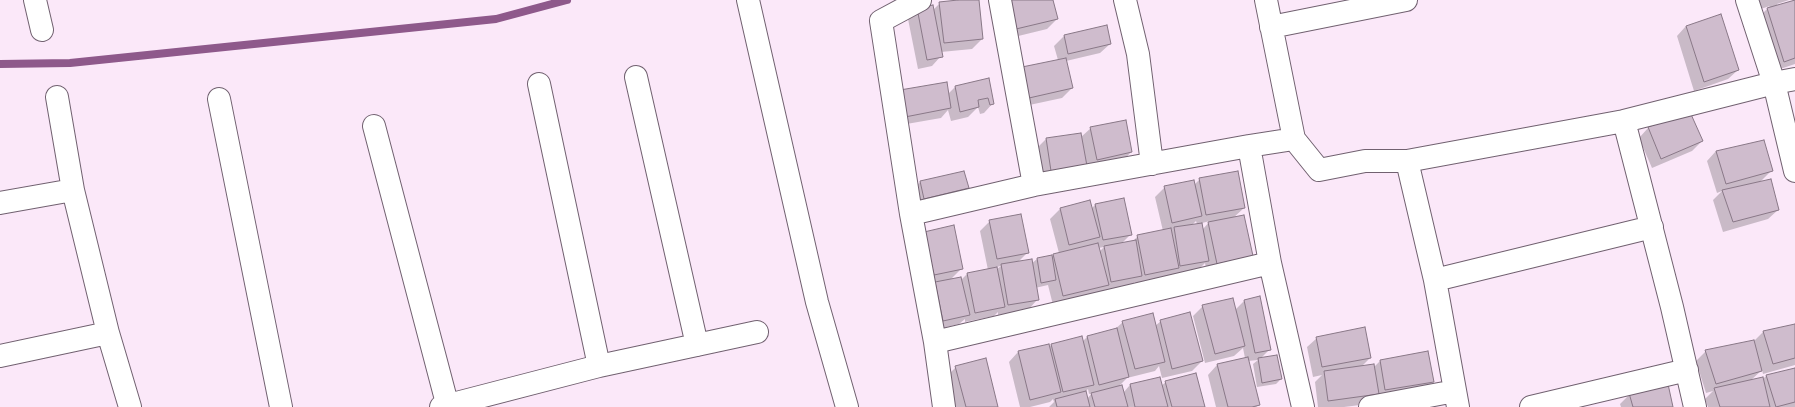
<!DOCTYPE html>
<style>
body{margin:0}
canvas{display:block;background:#fbe8f9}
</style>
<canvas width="1795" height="407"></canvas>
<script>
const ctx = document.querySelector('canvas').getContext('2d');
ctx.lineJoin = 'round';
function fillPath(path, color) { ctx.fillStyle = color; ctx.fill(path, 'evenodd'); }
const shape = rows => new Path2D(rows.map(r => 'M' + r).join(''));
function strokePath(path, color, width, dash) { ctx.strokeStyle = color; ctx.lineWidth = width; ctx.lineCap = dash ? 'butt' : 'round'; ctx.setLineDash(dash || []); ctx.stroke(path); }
const shadow = shape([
 [967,0,978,0,982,39,972,49,941,52,941,56,932,66,918,69,908,19,918,9,933,10,940,3],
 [1052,0,1057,19,1047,29,1006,39,999,8],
 [1751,0,1789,0,1777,4,1778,6,1795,0,1795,64,1774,71,1758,18,1770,6,1754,11],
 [1106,26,1110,44,1100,53,1066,61,1072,88,1062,98,1020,107,1058,60,1054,46,1064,36],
 [1686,26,1738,70,1728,79,1694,91,1677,36],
 [988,79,993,103,984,113,980,114,978,107,968,117,951,121,948,110,941,118,895,126,891,101,948,94,955,87],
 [1690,114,1702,141,1692,151,1652,168,1639,138,1648,128],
 [1091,128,1131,152,1122,162,1041,181,1036,149,1046,139,1081,134,1081,137],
 [1716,151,1771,171,1760,182,1778,210,1768,219,1723,232,1713,200,1722,191,1717,193,1707,161],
 [964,172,967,188,958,198,914,208,910,192,920,182],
 [1200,179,1244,208,1233,218,1252,256,1207,273,1205,263,1198,270,1171,275,1168,278,1136,284,1135,282,1131,286,1053,305,1048,285,1035,288,1037,300,1028,310,998,315,998,312,994,316,965,322,965,319,959,324,934,330,926,293,938,281,924,284,915,243,962,268,950,280,961,280,967,274,988,270,980,231,990,221,1028,252,1018,262,1031,264,1037,259,1051,257,1059,253,1050,219,1060,209,1090,201,1091,209,1095,205,1123,199,1131,234,1121,244,1132,242,1138,236,1163,231,1155,197,1165,187,1194,185],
 [1196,221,1197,224,1192,225],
 [1210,221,1203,229,1202,223],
 [1104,247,1099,252,1098,248],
 [1001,266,996,270,996,267],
 [1245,300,1270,349,1260,359,1281,379,1276,384,1257,387,1253,364,1258,360,1248,361,1259,405,1256,407,1216,407,1208,375,1217,365,1245,358,1243,348,1234,356,1205,363,1193,316,1203,306,1235,310],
 [1161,321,1202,361,1192,371,1162,378,1159,366,1155,371,1127,378,1118,387,1123,393,1130,385,1159,378,1161,386,1166,382,1204,407,1049,407,1054,402,1053,399,1050,402,1030,407,1020,407,1009,362,1018,352,1049,347,1052,344,1082,342,1087,337,1114,330,1123,322,1155,326],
 [1088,389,1089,394,1092,393,1087,399,1085,392],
 [1795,325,1795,365,1763,374,1762,370,1750,381,1762,380,1766,376,1795,369,1795,407,1708,407,1705,399,1713,391,1706,393,1696,361,1706,351,1753,342,1763,332],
 [1317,338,1370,358,1361,367,1374,367,1380,361,1433,382,1423,391,1368,404,1344,407,1318,407,1315,382,1322,375,1313,377,1307,347],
 [956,367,997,407,954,407,946,377],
 [1630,394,1672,407,1621,407,1620,404]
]);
const stream = shape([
 [0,64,70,63,496,19,567,0]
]);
const building = shape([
 [958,0,979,0,983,39,944,43,939,2,958,0],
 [1008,0,1053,0,1058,19,1016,29,1008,0],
 [1795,0,1795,58,1784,62,1767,8,1795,0],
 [933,5,943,57,927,60,917,8,933,5],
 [1721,14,1739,70,1704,82,1686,26,1721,14],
 [1107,25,1111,44,1068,54,1064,35,1107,25],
 [1066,58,1073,88,1029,98,1022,67,1066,58],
 [989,78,994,104,990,105,988,98,978,100,979,107,960,112,955,86,989,78],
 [947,82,951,108,905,117,900,90,947,82],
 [1690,112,1703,141,1661,159,1648,127,1690,112],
 [1126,120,1132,152,1097,160,1090,127,1126,120],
 [1081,133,1087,166,1051,171,1046,138,1081,133],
 [1764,140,1773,171,1726,184,1716,151,1764,140],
 [964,171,969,188,924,199,920,181,964,171],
 [1238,171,1245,208,1206,215,1199,178,1238,171],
 [1771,179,1779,210,1733,222,1722,190,1771,179],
 [1194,180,1202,216,1172,223,1164,186,1194,180],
 [1124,198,1132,235,1103,240,1095,204,1124,198],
 [1090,200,1100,237,1069,245,1060,208,1090,200],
 [1021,214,1029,253,997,259,989,220,1021,214],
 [1244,215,1253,256,1217,264,1208,222,1244,215],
 [1202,223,1209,261,1180,266,1174,227,1202,223],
 [954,225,963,269,934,275,924,232,954,225],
 [1171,228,1179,268,1145,275,1137,235,1171,228],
 [1136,240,1142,276,1111,282,1104,246,1136,240],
 [1098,243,1109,285,1063,296,1053,254,1098,243],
 [1052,255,1056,280,1041,283,1037,258,1052,255],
 [1032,259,1039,300,1008,305,1001,264,1032,259],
 [997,267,1005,307,975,313,967,273,997,267],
 [961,277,970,315,943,321,935,282,961,277],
 [1260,296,1271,350,1255,353,1244,300,1260,296],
 [1233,298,1245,346,1215,354,1202,305,1233,298],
 [1190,312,1203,361,1172,369,1160,320,1190,312],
 [1153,313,1165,362,1135,369,1122,321,1153,313],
 [1795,324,1795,358,1773,364,1763,331,1795,324],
 [1365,327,1371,358,1322,367,1316,337,1365,327],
 [1117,328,1129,377,1099,385,1087,336,1117,328],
 [1082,336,1094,385,1063,392,1051,344,1082,336],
 [1754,340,1762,371,1716,384,1705,350,1754,340],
 [1049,344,1061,392,1030,400,1018,351,1049,344],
 [1428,351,1434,382,1385,390,1380,360,1428,351],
 [1277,355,1282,379,1262,383,1258,358,1277,355],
 [1248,357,1260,405,1252,407,1228,407,1217,364,1248,357],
 [986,358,998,407,966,407,955,366,986,358],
 [1374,364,1379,394,1328,401,1324,371,1374,364],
 [1795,368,1795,402,1776,407,1766,375,1795,368],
 [1196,373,1205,407,1172,407,1165,381,1196,373],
 [1160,377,1168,407,1135,407,1130,384,1160,377],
 [1763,377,1770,407,1720,407,1714,388,1763,377],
 [1668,384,1673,407,1633,407,1629,393,1668,384],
 [1122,385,1128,407,1095,407,1091,393,1122,385],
 [1086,391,1090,407,1057,407,1055,399,1086,391]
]);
const minor = shape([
 [35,0,42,30],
 [748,0,817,302,847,407],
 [920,0,881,21,911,214,935,342,944,407],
 [1000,0,1034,185],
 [1125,0,1138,54,1152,164],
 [1266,0,1294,139],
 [1271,27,1406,0],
 [636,77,697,345],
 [1795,79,1774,83,1795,171],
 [539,84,599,366],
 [219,99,281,407],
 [1624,121,1774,83,1747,0],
 [374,126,448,407],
 [1249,146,1294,139,1319,170,1365,161,1407,161,1435,280,1458,407],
 [1407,161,1624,121,1672,307,1695,407],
 [0,203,73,190],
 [911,214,1034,185,1249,146,1270,263],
 [1435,280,1652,227],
 [108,333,130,407],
 [935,342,1270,263,1303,407],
 [0,356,108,333,73,190,57,97],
 [441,407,599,366,757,332],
 [1370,407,1455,391],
 [1531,407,1687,370]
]);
fillPath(shadow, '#0003');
strokePath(stream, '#8e598b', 8);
fillPath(building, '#cfbccd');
strokePath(building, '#897887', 1);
strokePath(minor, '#716170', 24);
strokePath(minor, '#fff', 22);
</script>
